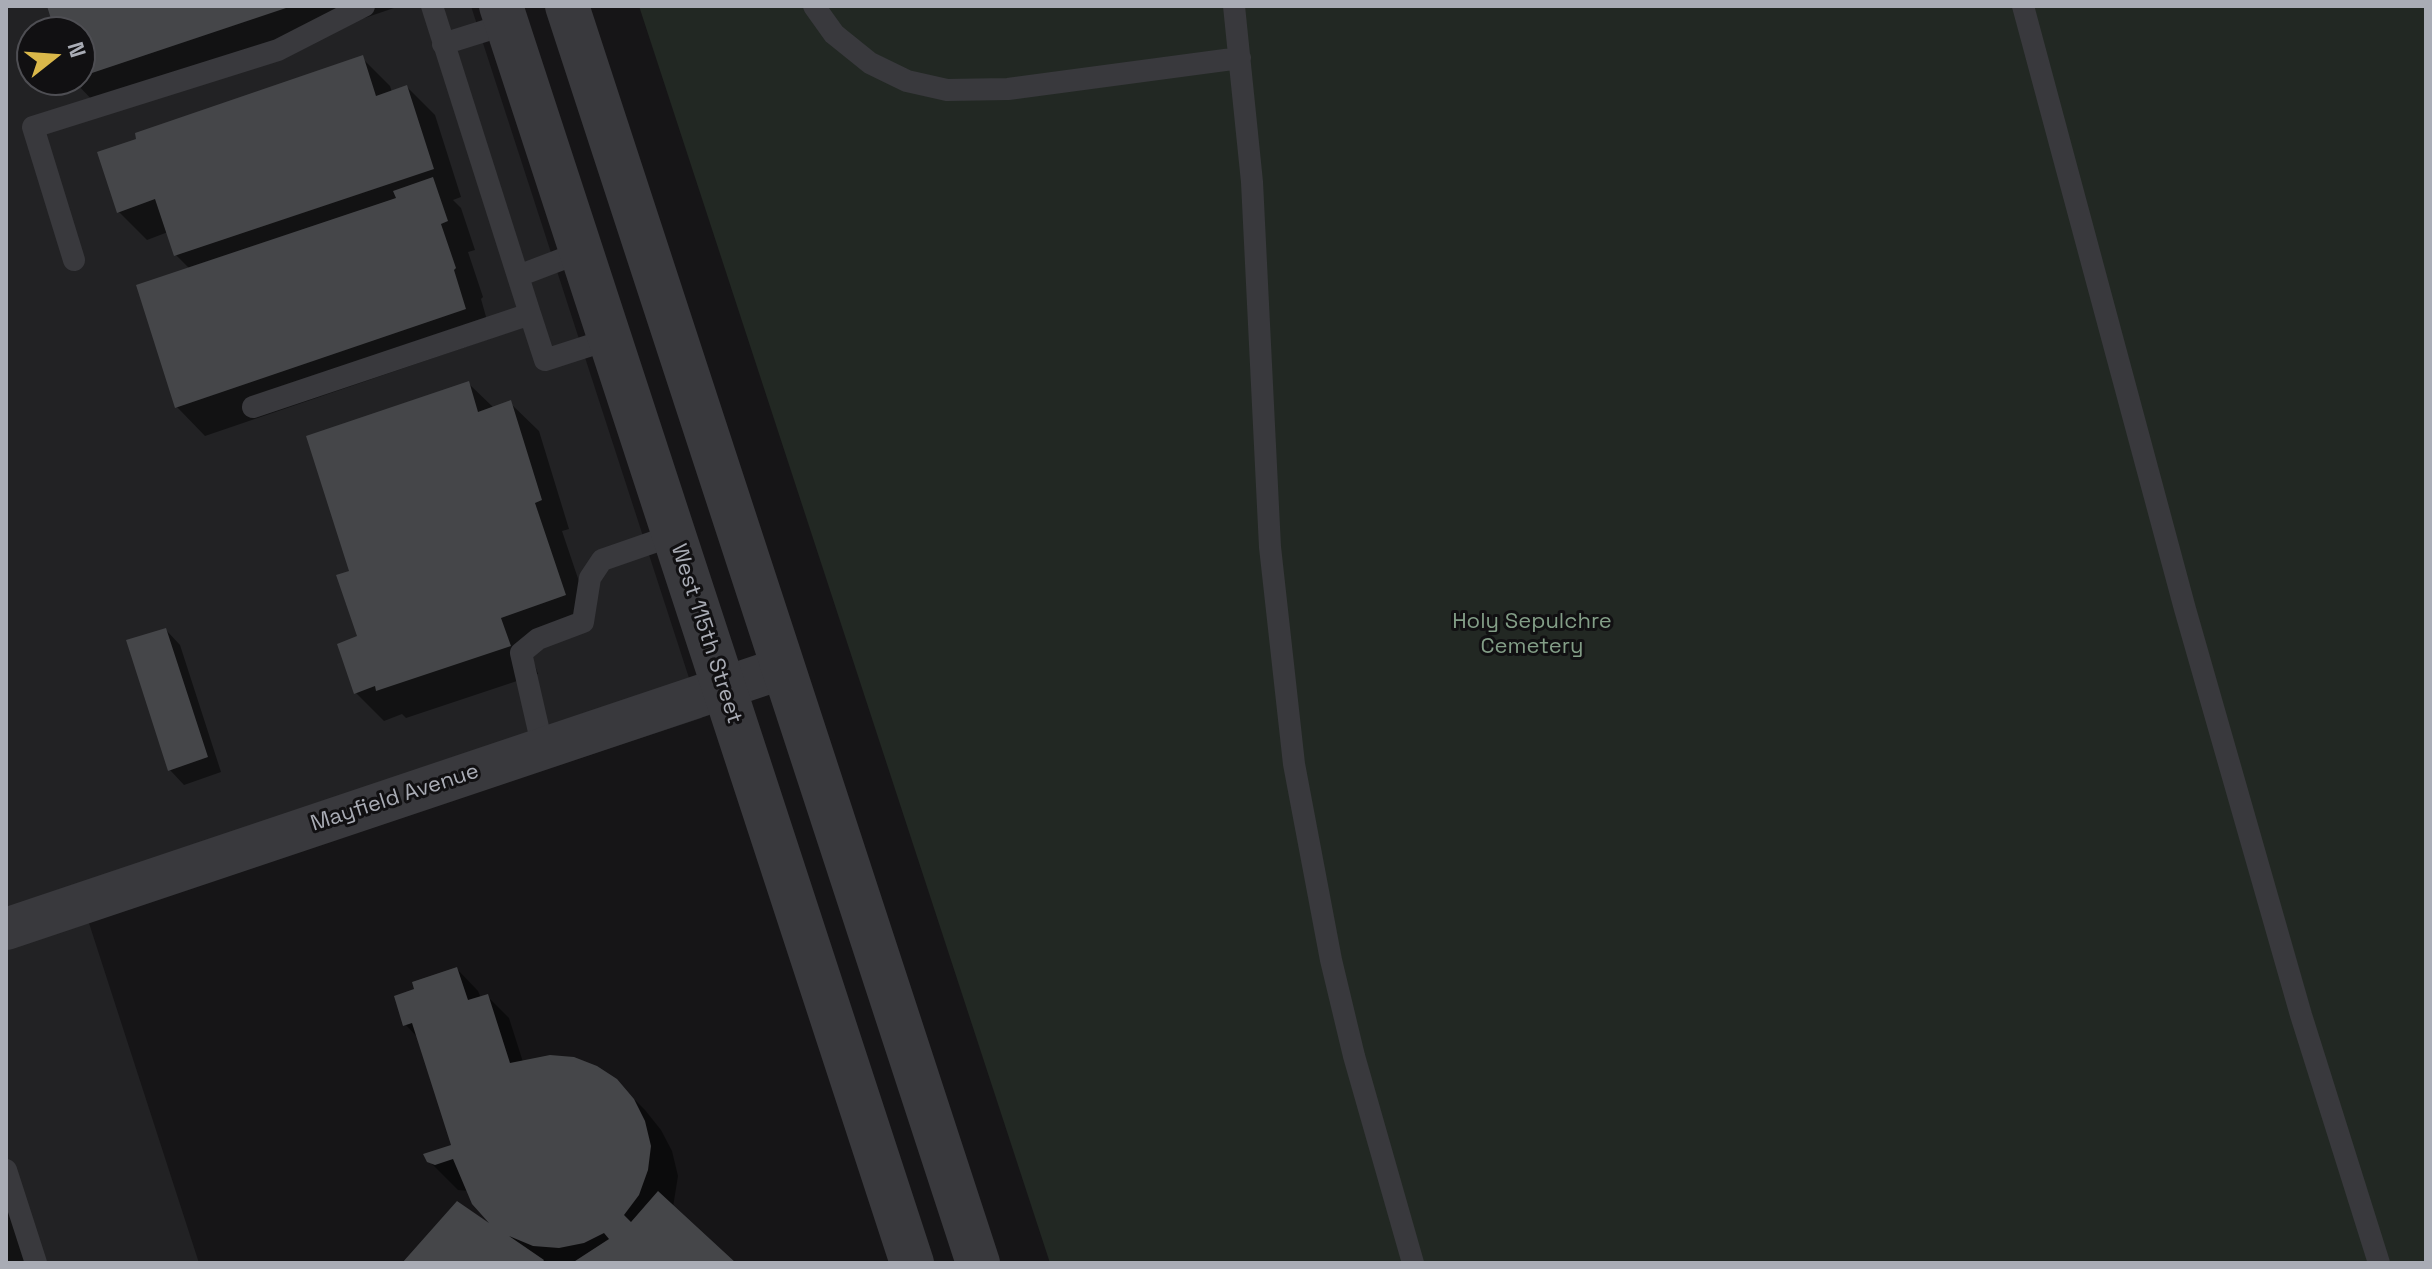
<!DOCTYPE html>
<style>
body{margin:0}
#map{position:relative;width:2432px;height:1269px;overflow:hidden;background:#161517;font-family:"Space Grotesk",sans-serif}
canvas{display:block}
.frame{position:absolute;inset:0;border:8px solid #a9acb5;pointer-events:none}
.north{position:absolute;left:16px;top:16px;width:80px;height:80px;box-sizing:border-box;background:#111012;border:2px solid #4e4e53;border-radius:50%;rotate:73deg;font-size:22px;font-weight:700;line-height:32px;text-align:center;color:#a9acb5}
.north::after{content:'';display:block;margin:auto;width:28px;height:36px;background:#dab84a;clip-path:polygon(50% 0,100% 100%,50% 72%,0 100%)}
</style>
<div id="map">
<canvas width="2432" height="1269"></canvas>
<div class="frame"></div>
<div class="north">N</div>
</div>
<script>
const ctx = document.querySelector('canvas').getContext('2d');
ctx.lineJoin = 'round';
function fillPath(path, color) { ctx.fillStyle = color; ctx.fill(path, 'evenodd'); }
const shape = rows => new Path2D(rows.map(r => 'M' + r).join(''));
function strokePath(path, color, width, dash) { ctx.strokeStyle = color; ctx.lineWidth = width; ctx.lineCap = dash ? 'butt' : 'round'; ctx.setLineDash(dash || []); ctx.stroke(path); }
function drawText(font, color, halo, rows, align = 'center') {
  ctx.font = font + ' "Space Grotesk",sans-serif'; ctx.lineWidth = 6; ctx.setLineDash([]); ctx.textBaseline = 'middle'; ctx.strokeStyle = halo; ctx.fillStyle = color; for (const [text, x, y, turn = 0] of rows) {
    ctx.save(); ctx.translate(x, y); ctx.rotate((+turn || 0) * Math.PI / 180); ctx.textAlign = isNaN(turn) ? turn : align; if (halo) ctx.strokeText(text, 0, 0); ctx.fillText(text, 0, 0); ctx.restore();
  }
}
const built = shape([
 [6,6,471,6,702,718,88,920,199,1263,6,1263],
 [32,32,80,32,80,80,32,80]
]);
const green = shape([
 [639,6,2426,6,2426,1263,1050,1263]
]);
const shadow = shape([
 [49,6,393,6,394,8,100,108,73,80,80,80,80,32,57,32],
 [362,58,390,86,392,92,407,87,435,115,461,197,453,200,461,208,475,250,468,252,483,297,481,299,492,338,205,436,177,407,190,269,176,255,168,232,147,240,119,212],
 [469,384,494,408,510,403,539,431,569,529,562,531,593,623,528,646,538,674,406,718,402,714,384,721,356,693,340,646,359,637,352,572],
 [166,630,180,645,221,772,184,785,170,770],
 [457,969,478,991,481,998,487,996,509,1018,523,1062,616,1081,645,1110,661,1130,672,1151,678,1176,673,1207,733,1263,404,1263,494,1228,469,1191,458,1190,429,1161,455,1146,419,1039,405,1024,416,990],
 [6,1179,33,1263,6,1263]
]);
const building = shape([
 [47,6,288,6,289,7,80,77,80,32,55,32],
 [363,55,376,96,407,85,434,169,174,256,155,199,117,213,97,152,136,139,135,133],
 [433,177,448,221,441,224,456,268,454,270,466,309,175,408,136,285,396,198,393,191],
 [469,381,478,412,511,400,542,500,535,503,566,595,501,618,511,646,376,691,375,686,354,694,337,644,357,636,336,575,349,571,306,436],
 [166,628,208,757,168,771,126,640],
 [457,967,468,1000,488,994,510,1063,550,1055,574,1057,597,1066,617,1079,634,1099,645,1121,651,1146,648,1170,639,1195,624,1215,631,1222,658,1191,736,1263,572,1263,609,1239,604,1233,584,1243,559,1248,533,1246,509,1236,544,1260,542,1263,402,1263,457,1201,489,1223,472,1204,453,1159,435,1165,427,1162,423,1154,451,1145,412,1023,403,1026,394,996,414,989,412,982]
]);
const service = shape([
 [814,6,834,34,870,63,907,81,947,90,1008,89,1240,58],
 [1234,6,1252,182,1270,547,1294,764,1331,960,1354,1056,1413,1263],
 [2023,6,2185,609,2301,1015,2379,1263],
 [443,44,507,24],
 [74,260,33,127,278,50,364,6],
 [518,276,581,252],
 [530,314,545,360,610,339],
 [253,407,530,314,432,6],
 [543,749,521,653,538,639,583,622,590,578,602,560,674,535],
 [6,1170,36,1263]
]);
const minor = shape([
 [6,929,783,668]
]);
const tertiary = shape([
 [501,6,912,1263],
 [567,6,978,1263]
]);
const parkNames = [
 ["Holy Sepulchre",1532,622],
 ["Cemetery",1532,647]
];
const streetNames = [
 ["West 115th Street",706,634,72],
 ["Mayfield Avenue",395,798,-18]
];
fillPath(built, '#222224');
fillPath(green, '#222823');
fillPath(shadow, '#0007');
fillPath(building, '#454649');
strokePath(service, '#39393d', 22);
strokePath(minor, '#39393d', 42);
strokePath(tertiary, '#39393d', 44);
drawText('22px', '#839e87', '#111012', parkNames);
drawText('22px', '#a9acb5', '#111012', streetNames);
</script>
